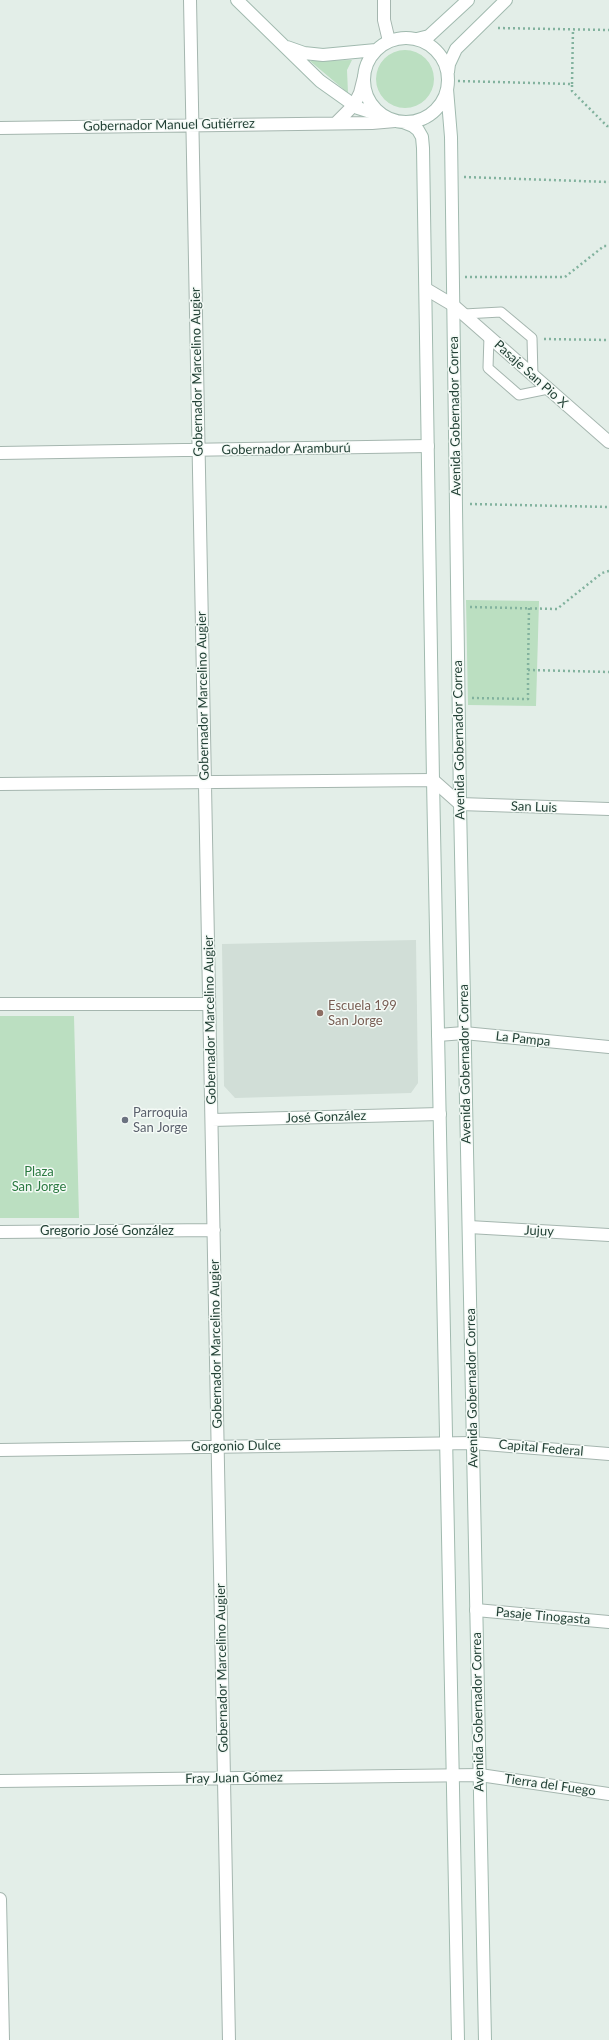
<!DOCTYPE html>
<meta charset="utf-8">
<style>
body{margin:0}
canvas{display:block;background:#e3eee8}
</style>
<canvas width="609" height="2040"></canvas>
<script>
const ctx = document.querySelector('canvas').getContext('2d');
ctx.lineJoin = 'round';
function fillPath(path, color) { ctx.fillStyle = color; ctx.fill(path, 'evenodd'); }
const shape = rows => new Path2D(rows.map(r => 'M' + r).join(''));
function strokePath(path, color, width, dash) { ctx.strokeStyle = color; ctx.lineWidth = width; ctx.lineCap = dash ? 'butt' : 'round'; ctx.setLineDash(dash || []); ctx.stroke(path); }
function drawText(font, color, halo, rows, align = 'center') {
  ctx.font = font + ' Lato,sans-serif'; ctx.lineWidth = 3; ctx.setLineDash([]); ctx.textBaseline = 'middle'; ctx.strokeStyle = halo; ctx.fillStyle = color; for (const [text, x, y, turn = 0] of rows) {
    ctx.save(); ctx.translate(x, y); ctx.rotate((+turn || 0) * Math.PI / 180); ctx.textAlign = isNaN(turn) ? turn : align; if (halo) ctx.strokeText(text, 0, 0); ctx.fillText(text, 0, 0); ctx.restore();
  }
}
const built = shape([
 [416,940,418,1083,411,1093,235,1098,224,1086,222,944]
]);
const green = shape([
 '376 79a29 29 0 1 1 58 0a29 29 0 1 1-58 0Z',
 [352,60,347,70,348,93,310,61],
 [466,600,539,601,536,706,468,705],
 [0,1016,74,1016,79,1218,0,1218]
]);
const path = shape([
 [498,28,609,30],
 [458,81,572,84,572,91,607,126,609,126],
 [572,84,573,29],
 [464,177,609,182],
 [465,277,565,277,604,246,609,246],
 [544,339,609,340],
 [470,504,609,507],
 [470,607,557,609,602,573,609,571],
 [528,670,529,608],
 [472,698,528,699,528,670,609,672]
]);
const lane = shape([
 [464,314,501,312,532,338,533,376],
 [489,336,488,368,519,395,548,389]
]);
const street = shape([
 [190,0,229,2040],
 [384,0,384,20,389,41],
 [337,122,354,105,360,93,364,77],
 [0,128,372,123,395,121],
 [426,289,453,305,609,442],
 [0,453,428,446],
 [0,784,433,780,460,804,609,809],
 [0,1004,209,1004],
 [438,1035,464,1033,609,1047],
 [212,1120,440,1114],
 [469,1227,609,1235],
 [0,1232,214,1230],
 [0,1450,473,1443,609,1454],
 [476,1610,609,1622],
 [0,1781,480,1775,609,1794],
 [0,1899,3,2040]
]);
const secondary = shape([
 [237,0,320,81,358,108,383,116],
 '364 80a42 42 0 1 1 84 0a42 42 0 1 1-84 0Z',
 [417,39,429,36,468,0],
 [287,47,304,53,323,55,376,50],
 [448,72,449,64,456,49,506,0],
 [447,89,451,137,460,804,485,2040],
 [403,122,413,126,418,130,422,137,423,148,433,780,458,2040]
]);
const markers = [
 [320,1013,4,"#8d6e63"],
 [125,1120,4,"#6b7280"]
];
const streetNames = [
 ["Gobernador Manuel Gutiérrez",169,125,-1],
 ["Gobernador Marcelino Augier",197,372,-91],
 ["Pasaje San Pio X",531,374,42],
 ["Avenida Gobernador Correa",455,416,-91],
 ["Gobernador Aramburú",286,449,-1],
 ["Gobernador Marcelino Augier",203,696,-91],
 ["Avenida Gobernador Correa",459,740,-91],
 ["San Luis",534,807,2],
 ["Gobernador Marcelino Augier",210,1020,-91],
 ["La Pampa",523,1039,6],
 ["Avenida Gobernador Correa",465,1064,-91],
 ["José González",326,1117,-2],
 ["Gregorio José González",107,1231],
 ["Jujuy",539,1231,3],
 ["Gobernador Marcelino Augier",216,1344,-91],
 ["Avenida Gobernador Correa",472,1388,-91],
 ["Gorgonio Dulce",236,1446,-1],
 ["Capital Federal",541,1448,5],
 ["Pasaje Tinogasta",543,1616,5],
 ["Gobernador Marcelino Augier",222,1668,-91],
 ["Avenida Gobernador Correa",478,1712,-91],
 ["Fray Juan Gómez",234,1778,-1],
 ["Tierra del Fuego",550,1785,8]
];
const educationNames = [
 ["Escuela 199",328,1006],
 ["San Jorge",328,1021]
];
const worshipNames = [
 ["Parroquia",133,1113],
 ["San Jorge",133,1128]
];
const parkNames = [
 ["Plaza",39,1172],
 ["San Jorge",39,1187]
];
fillPath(built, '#d1ded7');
fillPath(green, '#bbdfc1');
strokePath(lane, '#a5b6af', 11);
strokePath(street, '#a5b6af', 14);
strokePath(secondary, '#a1baaf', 14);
strokePath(path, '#82b29e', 2.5, [2, 3]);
strokePath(lane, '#fff', 9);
strokePath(street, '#fff', 12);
strokePath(secondary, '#fff', 12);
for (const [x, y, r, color] of markers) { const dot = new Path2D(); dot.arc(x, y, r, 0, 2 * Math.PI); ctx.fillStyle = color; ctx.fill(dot); strokePath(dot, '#f4faf6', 1.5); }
drawText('13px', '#224035', '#f4faf6', streetNames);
drawText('13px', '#785e54', '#f4faf6', educationNames, 'left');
drawText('13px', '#5b616d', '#f4faf6', worshipNames, 'left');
drawText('13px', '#2a7940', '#f4faf6', parkNames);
</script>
